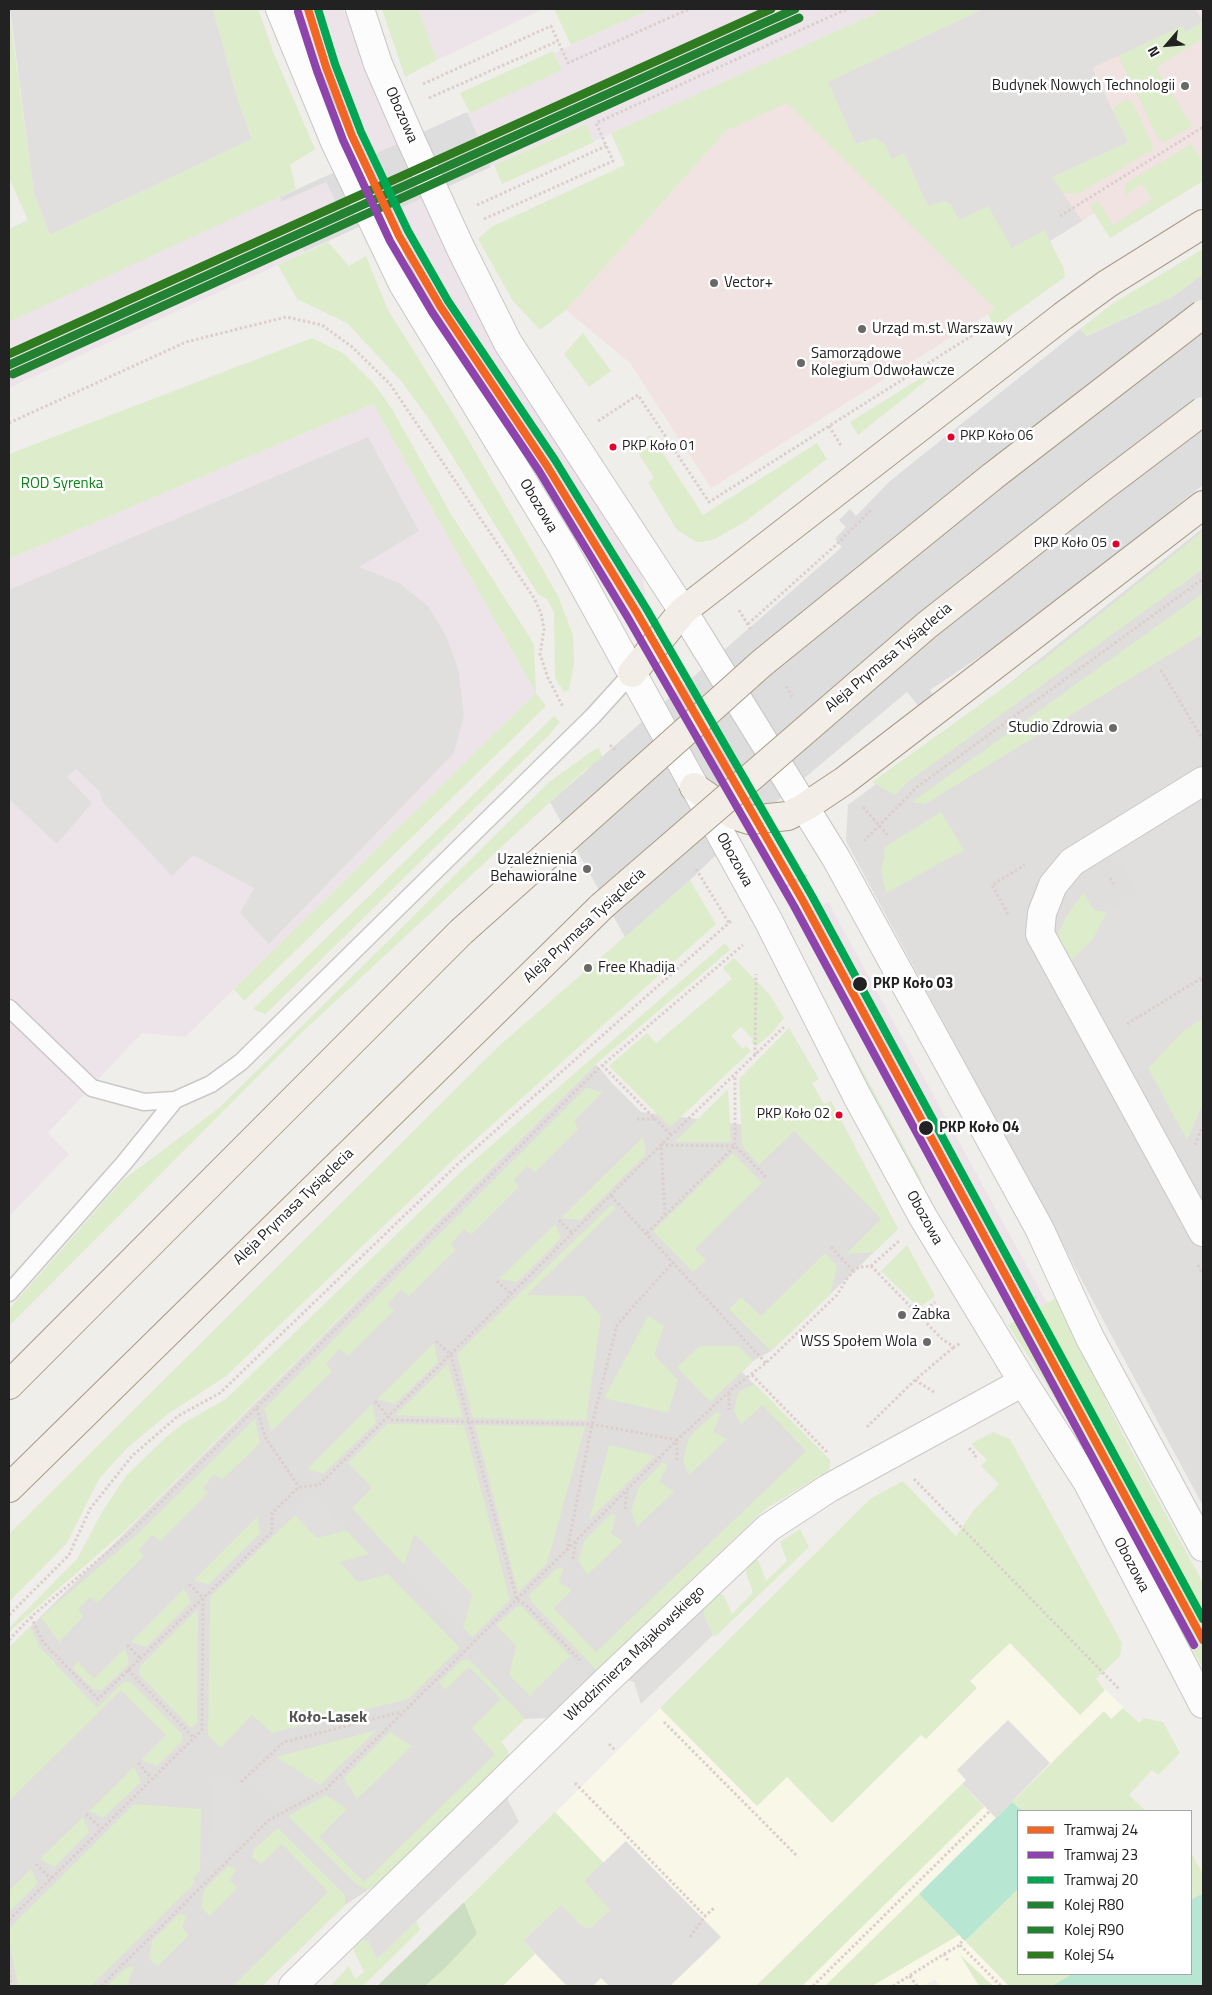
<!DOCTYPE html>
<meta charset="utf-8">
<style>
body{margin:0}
#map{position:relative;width:1212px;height:1995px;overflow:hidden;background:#f0eeeb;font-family:"Titillium Web",sans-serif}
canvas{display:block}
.frame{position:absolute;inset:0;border:10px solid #222;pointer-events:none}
.legend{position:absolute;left:1017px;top:1810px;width:175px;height:165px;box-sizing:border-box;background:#fff;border:1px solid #a7a7a7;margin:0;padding:6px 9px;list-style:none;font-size:15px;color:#222}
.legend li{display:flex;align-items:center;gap:10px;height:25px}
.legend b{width:25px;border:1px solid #a7a7a7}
.north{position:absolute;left:1142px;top:20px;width:50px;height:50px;-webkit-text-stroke:4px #fff;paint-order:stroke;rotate:243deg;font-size:14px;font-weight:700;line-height:20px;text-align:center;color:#222}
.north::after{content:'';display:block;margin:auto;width:18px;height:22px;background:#222;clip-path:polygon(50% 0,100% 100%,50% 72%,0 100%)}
</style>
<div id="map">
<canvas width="1212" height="1995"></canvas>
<div class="frame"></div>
<ul class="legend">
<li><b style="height:6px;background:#f26522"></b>Tramwaj 24</li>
<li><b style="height:6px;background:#8e44ad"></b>Tramwaj 23</li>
<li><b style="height:6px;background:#00a651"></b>Tramwaj 20</li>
<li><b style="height:6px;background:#238132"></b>Kolej R80</li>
<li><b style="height:6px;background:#238132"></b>Kolej R90</li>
<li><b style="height:6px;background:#2f7b20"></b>Kolej S4</li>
</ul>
<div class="north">N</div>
</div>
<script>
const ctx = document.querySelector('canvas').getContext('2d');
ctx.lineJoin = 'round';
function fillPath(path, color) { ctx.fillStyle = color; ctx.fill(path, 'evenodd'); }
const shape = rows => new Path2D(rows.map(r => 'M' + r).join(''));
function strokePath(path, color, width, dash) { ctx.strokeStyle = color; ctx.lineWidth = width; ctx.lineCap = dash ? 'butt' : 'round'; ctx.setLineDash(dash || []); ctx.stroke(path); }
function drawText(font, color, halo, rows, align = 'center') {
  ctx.font = font + ' "Titillium Web",sans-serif'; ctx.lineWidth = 5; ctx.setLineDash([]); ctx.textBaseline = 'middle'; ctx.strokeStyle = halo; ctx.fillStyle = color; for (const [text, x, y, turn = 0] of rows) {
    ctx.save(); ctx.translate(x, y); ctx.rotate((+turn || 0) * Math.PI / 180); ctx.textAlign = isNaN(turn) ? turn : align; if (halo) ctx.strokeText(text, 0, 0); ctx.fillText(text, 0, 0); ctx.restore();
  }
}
const residential = shape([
 [1203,528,1203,1506,846,841,848,805,986,702],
 [596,1064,612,1083,641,1112,794,1131,831,1101,898,1229,771,1351,753,1361,742,1372,830,1460,829,1470,765,1509,596,1670,593,1677,546,1718,525,1719,501,1742,508,1751,508,1757,377,1884,345,1905,262,1986,9,1986,9,1648]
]);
const commercial = shape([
 [983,9,1203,9,1203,181,1110,238,1094,213,1082,221,1050,241,1064,269,988,314,711,488,630,363,566,310,726,131]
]);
const industrial = shape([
 [298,9,343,9,376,86,476,307,642,575,646,595,640,618,631,629,609,583,569,514,488,389,413,278,319,77],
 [418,9,543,9,437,60],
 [651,9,885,9,594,141,585,124,491,166,467,114,562,70,554,53],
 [326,181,347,227,303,247,304,252,278,265,9,388,9,254,280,197,281,202],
 [373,404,536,693,185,1037,142,1033,48,1133,69,1154,9,1217,9,559],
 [828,902,1047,1303,1019,1319,801,917]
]);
const education = shape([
 [903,1481,1143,1728,1152,1769,1129,1795,1146,1811,1018,1811,1018,1974,1191,1974,1191,1852,1203,1874,1203,1986,940,1986,935,1979,924,1986,377,1986,562,1806,871,1498]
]);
const grass = shape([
 [9,9,34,194,50,235,252,139,238,101,213,9,258,9,274,54,315,149,290,165,296,189,9,322,9,229,28,220,9,178],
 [382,9,418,9,437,60,405,77],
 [554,9,651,9,571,45],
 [885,9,983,9,829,82,856,144,875,138,885,144,892,158,904,153,928,205,945,201,955,210,988,206,1044,230,1064,269,1065,277,995,327,988,314,995,309,787,103,726,131,566,310,540,330,513,301,478,239,491,227,625,165,611,133],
 [1203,21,1203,38,1156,68,1192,126,1163,143,1158,138,1119,58,1121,54,1182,26,1186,31],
 [553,51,562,70,470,113,460,93],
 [1126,100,1132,101,1153,146,1152,150,1078,194,1063,193,1052,177,1128,142,1113,111,1115,106],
 [586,124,594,142,502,184,494,165],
 [1191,144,1203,163,1203,181,1110,238,1090,206,1098,201,1113,225,1152,200,1142,184,1125,195,1125,184],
 [328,242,349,266,366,256,388,310,457,420,558,596,573,635,574,663,569,690,564,692,555,678,554,612,547,599,538,594,431,422,402,382,347,323,297,299,278,265],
 [1203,249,1203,274,1172,297,1086,336,1080,329,1112,304],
 [583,333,611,371,589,387,564,354],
 [312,338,343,353,375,385,392,409,451,514,534,644,536,693,546,706,244,1001,234,989,536,693,373,404,9,559,9,454],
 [937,368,937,372,858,435,850,422],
 [651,435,703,515,817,443,827,459,746,521,715,539,703,542,697,542,677,530,648,482,654,478,636,449,630,453,628,450],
 [1203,531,1203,569,909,781,895,795,872,782,1048,656],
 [1203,593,1203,634,925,804,912,802],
 [554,716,560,722,549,735,270,1010,265,1014,253,1009],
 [599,748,604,760,586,769,550,802,296,1038,9,1326,9,1309,123,1180,219,1108,548,783,592,751],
 [941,812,964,850,886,893,881,870,885,852,883,848],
 [690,880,716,924,455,1158,225,1377,169,1413,126,1449,99,1479,67,1543,9,1602,9,1534,500,1045],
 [1083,893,1094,910,1107,912,1093,939,1067,965,1056,938,1066,917],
 [784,926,922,1180,917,1183],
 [725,943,730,950,596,1064,127,1529,9,1632,9,1628,77,1559,102,1512,126,1476,165,1438,184,1423,226,1399,463,1170],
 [734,958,770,995,784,1018,771,1034,756,1046,751,1042,753,1039,741,1027,731,1036,743,1049,746,1046,751,1051,670,1127,609,1066,647,1033,656,1043,732,979,723,968],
 [1203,1018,1203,1104,1187,1140,1148,1068,1183,1031],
 [789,1028,819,1079,812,1083,824,1104,831,1101,898,1229,874,1252,846,1254,881,1219,794,1131,759,1165,742,1146,739,1079],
 [586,1088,603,1092,574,1121,578,1129,535,1172,527,1166,514,1180,519,1187,471,1235,464,1229,451,1244,456,1250,409,1296,400,1290,388,1304,394,1311,348,1356,339,1349,326,1364,332,1371,271,1432,264,1409],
 [728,1089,731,1142,675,1142],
 [643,1137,646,1154,580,1220,561,1218],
 [733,1153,762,1183,695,1249,706,1260,693,1272,653,1231],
 [611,1205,616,1208,527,1295,583,1296,601,1316,586,1420,473,1418,457,1354],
 [555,1224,561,1238,517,1282,499,1279],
 [907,1245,935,1296,919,1308,881,1271],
 [825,1253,837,1266,830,1295,771,1351,729,1309,741,1297,761,1316],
 [1056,1298,1122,1433,1203,1583,1203,1669,1087,1453,1043,1379,1008,1325],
 [648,1316,664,1326,654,1355,678,1380,668,1413,604,1398],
 [434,1343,438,1362,395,1404,377,1399],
 [700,1346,739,1346,753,1361,710,1402,677,1367],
 [448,1364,463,1418,395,1415],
 [755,1384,830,1460,829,1470,765,1509,596,1670,531,1601,529,1595,556,1569,564,1567,559,1583,572,1590,554,1608,596,1652,806,1451,762,1405,741,1425,734,1411,738,1392],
 [372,1404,376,1423,323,1474,307,1469],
 [716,1412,721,1414,713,1432,727,1439,689,1475,683,1461,689,1437],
 [255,1419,260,1443,222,1480,214,1474,203,1488,208,1493,160,1541,152,1535,139,1550,144,1556,97,1603,90,1597,78,1610,84,1616,59,1642,41,1617,133,1538],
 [387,1424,464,1425,510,1600,472,1637,463,1627,472,1595,414,1535,404,1565,352,1508,372,1488,348,1463],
 [475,1425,585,1427,547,1563,518,1592],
 [993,1432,1010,1439,1122,1643,1120,1656,1096,1679,1105,1690,1080,1715,1010,1643,970,1681,977,1688,926,1739,921,1735,832,1823,787,1777,757,1806,660,1708,871,1498,903,1481,956,1536,973,1511,999,1484,981,1466,987,1460,971,1444],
 [609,1445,655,1456,589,1520],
 [663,1462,668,1465,659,1482,674,1491,637,1527,631,1511,639,1487],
 [611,1514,616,1515,611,1534,623,1541,587,1575,578,1560,585,1540],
 [295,1515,317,1538,346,1530,369,1554,340,1562,358,1582,388,1574,460,1648,408,1699,272,1733,252,1715,221,1748,208,1735,210,1597],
 [257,1517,260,1533,208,1585,194,1580],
 [800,1529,809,1547,716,1636,713,1635,704,1615,704,1606,718,1592,724,1596,732,1614,753,1593,746,1573,747,1564,753,1559,758,1560,766,1581,787,1561,780,1542],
 [184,1589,191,1602,146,1647,131,1642],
 [518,1606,522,1607,570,1656,530,1696,509,1675,516,1646,496,1625],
 [198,1609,197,1723,191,1728,139,1674,140,1666],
 [30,1626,39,1646,97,1708,123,1682,131,1682,182,1734,182,1741,157,1766,141,1760,166,1735,121,1690,9,1801,9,1648],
 [125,1648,129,1664,102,1690,93,1689,72,1668,78,1662,94,1679],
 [462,1660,470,1660,525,1719,501,1742,508,1751,508,1757,377,1884,367,1890,356,1884,288,1816,326,1795,347,1809,319,1837,364,1882,495,1754,471,1728,501,1699,469,1667,445,1690,439,1682],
 [1123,1708,1139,1723,1144,1718,1163,1722,1180,1753,1158,1775,1152,1770,1129,1795,1146,1811,1022,1811,1012,1802,1104,1711,1111,1719],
 [377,1730,320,1785,276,1757],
 [390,1732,412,1746,357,1799,344,1778],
 [134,1767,141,1782,103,1818,89,1811],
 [962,1784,984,1807,802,1986,756,1986],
 [134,1804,201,1809,200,1871,193,1878,195,1883,91,1986,18,1986,9,1941,9,1929],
 [555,1812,604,1863,584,1881,611,1909,590,1928,581,1925,560,1906,523,1941,535,1954,503,1986,425,1986,477,1934,464,1902],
 [83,1817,89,1832,54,1867,40,1859],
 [278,1828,345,1895,345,1905,262,1986,233,1986,328,1892,282,1844,261,1864,252,1857,254,1849],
 [1191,1852,1203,1874,1203,1897,1201,1894,1191,1900],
 [228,1866,236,1870,230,1880,237,1888,210,1916,201,1908,204,1890],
 [31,1869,38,1883,9,1912,9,1891],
 [1018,1889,1018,1974,1072,1974,1052,1986,1009,1986,965,1941],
 [919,1894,959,1935,872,1986,825,1986],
 [179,1914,187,1916,182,1927,189,1935,158,1966,149,1959,152,1941],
 [416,1921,420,1930,363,1986,330,1986,349,1966,355,1979,364,1972,354,1951,354,1947,362,1940,368,1941,377,1959],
 [960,1955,993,1986,979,1986],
 [127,1967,134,1967,128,1982,131,1986,107,1986]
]);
const forest = shape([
 [464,1902,477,1934,445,1968,425,1986,377,1986]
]);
const pitch = shape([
 [1012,1802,1022,1811,1018,1811,1018,1889,965,1941,919,1894],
 [1201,1894,1203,1897,1203,1986,1052,1986,1072,1974,1191,1974,1191,1900]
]);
const parking = shape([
 [10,9,213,9,238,101,252,139,50,235,34,194],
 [983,9,1195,9,1203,21,1186,32,1182,26,1092,68,1128,142,1052,177,1082,221,1050,241,1044,230,1012,248,988,206,959,220,951,205,945,201,928,206,904,153,892,159,885,144,875,138,856,144,828,82],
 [368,437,419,531,359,567,399,583,428,606,446,636,458,668,464,715,454,753,269,944,240,913,254,888,193,855,172,876,102,801,100,792,76,769,67,777,92,803,57,844,9,799,9,590],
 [1198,803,1203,804,1203,1018,1183,1031,1148,1068,1129,1079,1067,965,1093,939,1107,912,1138,894,1112,848,1187,804,1189,808],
 [314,1496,346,1530,317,1538,295,1515],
 [415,1534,472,1595,463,1627,404,1565],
 [704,1606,704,1615,713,1635,641,1704,634,1682,627,1680],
 [570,1656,589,1676,593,1677,552,1717,543,1717,526,1700],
 [1008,1720,1050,1763,996,1818,962,1784,966,1780,957,1770],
 [276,1757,320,1785,279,1807,253,1779],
 [211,1783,230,1783,239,1794,240,1841,221,1859,209,1859],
 [509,1796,508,1800,519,1822,377,1959,368,1941,362,1940],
 [626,1841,721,1937,670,1986,609,1986,601,1978,593,1986,567,1986,523,1941,561,1905,581,1925,590,1928,610,1910,584,1881]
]);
const pier = shape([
 [467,112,491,167,304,252,302,247,347,227,332,194,326,182,281,202,280,197],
 [1203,274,1203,485,1011,636,930,690,935,698,920,708,907,692,740,832,690,880,625,937,550,802,842,547,835,539,846,527,839,520,850,509,856,516,890,481,1080,329,1087,336,1172,297]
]);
const path = shape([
 [423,84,551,26,568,63,689,9],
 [429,98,558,41],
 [477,205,606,146],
 [1060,216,1203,127],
 [484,219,613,161,596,123,847,9],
 [598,421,638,395,709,502,984,328],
 [9,423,186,342,286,317,322,325,351,346,390,384,534,598,541,613,544,629,540,654,548,678,563,707],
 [829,426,842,447],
 [739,610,751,630],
 [748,624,838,543,872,509],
 [1161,670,1203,740],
 [786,686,793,698],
 [610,745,615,750],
 [863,807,889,837],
 [864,841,917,787,1203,579],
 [696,869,729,923],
 [1110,878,1115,887],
 [787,886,807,875],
 [1008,914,992,885,1025,865],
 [1201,979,1203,983],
 [1127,1024,1203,977],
 [755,1055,756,974],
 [602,1065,672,1136],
 [637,1119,654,1119],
 [1195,1145,1203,1125],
 [611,1196,766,1363],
 [665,1215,661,1145,735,1146,735,1076],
 [559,1220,573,1234],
 [647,1233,735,1146,767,1178],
 [831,1247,854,1272],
 [1198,1265,1203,1275],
 [871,1266,942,1339,954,1347,961,1343],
 [497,1281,512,1295],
 [1018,1308,1036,1297],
 [919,1316,935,1302],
 [436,1341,451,1355,517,1600,525,1604,580,1660],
 [752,1375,827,1452],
 [915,1380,934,1392],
 [729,1393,729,1410],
 [375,1401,391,1420,592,1424,677,1440,677,1461],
 [257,1408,265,1437,299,1487],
 [867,1427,915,1380,954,1347],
 [969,1448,976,1455,974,1459],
 [914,1479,1120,1690],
 [625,1509,627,1491],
 [567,1551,592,1424,617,1325,673,1262],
 [573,1559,576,1542],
 [9,1615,69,1555,90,1509,132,1456,178,1416,220,1393,459,1163,731,921],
 [31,1617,43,1642,98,1699,272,1532,272,1513,299,1487,319,1485,661,1145,784,1027],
 [9,1640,31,1617,130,1533,598,1069,743,945],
 [127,1645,140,1658],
 [128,1670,194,1738],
 [664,1722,798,1857],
 [609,1744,616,1751],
 [138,1763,152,1779],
 [241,1782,284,1742,401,1712],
 [575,1783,705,1916,714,1908],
 [86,1814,102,1829],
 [36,1864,51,1879],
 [9,1920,202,1730,203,1598,189,1584],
 [690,1937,705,1916],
 [960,1945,1001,1986],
 [944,1954,960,1945,963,1938],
 [9,1970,12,1986],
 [910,1976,917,1986],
 [101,1986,269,1820,326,1789,677,1440,733,1388,766,1363,837,1295,848,1277,859,1267,871,1266,899,1241],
 [813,1986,989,1812],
 [893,1986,944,1954,948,1961]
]);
const service = shape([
 [9,1008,92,1088,144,1102,175,1100,211,1084,241,1062,593,716,632,673],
 [9,1293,124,1163,175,1100]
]);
const minor = shape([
 [1203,781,1072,862,1053,885,1042,913,1040,934,1203,1232],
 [293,1986,603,1684,768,1528,829,1488,1023,1382]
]);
const tertiary = shape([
 [280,9,335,142,403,284,562,546,768,920,857,1096,923,1217,1023,1382,1088,1483,1203,1704],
 [360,9,378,64,411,140,460,247,508,343,683,611,836,858,1039,1228,1090,1338,1203,1547]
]);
const primary = shape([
 [632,673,683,611,1063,316,1107,284,1203,224],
 [694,787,734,815,749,820,788,816,805,807,844,781,1203,505],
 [9,1385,461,932,564,840],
 [9,1488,602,906]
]);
const primaryBridge = shape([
 [564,840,762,663,993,476,1203,314],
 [602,906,927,625,1100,489,1203,411]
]);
const rail1 = shape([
 [9,365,795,9]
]);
const rail2 = shape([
 [13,374,799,18]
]);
const rail3 = shape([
 [9,354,771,9]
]);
const tram1 = shape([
 [308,9,326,67,352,136,399,236,440,306,547,466,637,613,803,901,1203,1640]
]);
const tram2 = shape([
 [298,12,317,71,343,140,390,241,432,312,539,471,628,618,794,906,1194,1645]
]);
const tram3 = shape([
 [318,9,335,64,361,132,408,231,448,301,555,460,646,608,812,896,1203,1619]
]);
const markers = [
 [1185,86,5,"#6a6968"],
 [714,283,5,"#6a6968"],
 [862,329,5,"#6a6968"],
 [801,363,5,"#6a6968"],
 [951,437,4.5,"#e4002b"],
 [613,447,4.5,"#e4002b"],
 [1116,544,4.5,"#e4002b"],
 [1113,728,5,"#6a6968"],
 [587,869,5,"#6a6968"],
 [588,968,5,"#6a6968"],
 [860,984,8,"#222"],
 [839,1115,4.5,"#e4002b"],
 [926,1128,8,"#222"],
 [902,1315,5,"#6a6968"],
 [927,1342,5,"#6a6968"]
];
const busNames = [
 ["PKP Koło 06",960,437],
 ["PKP Koło 01",622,447],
 ["PKP Koło 05",1107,544,"right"],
 ["PKP Koło 02",830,1115,"right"]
];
const poiNames = [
 ["Budynek Nowych Technologii",1175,86,"right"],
 ["Vector+",724,283],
 ["Urząd m.st. Warszawy",872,329],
 ["Samorządowe",811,354],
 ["Kolegium Odwoławcze",811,371],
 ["Studio Zdrowia",1103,728,"right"],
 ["Uzależnienia",577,860,"right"],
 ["Behawioralne",577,877,"right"],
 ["Free Khadija",598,968],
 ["Żabka",912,1315],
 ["WSS Społem Wola",917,1342,"right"]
];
const streetNames = [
 ["Obozowa",401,115,66],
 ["Obozowa",538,506,59],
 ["Aleja Prymasa Tysiąclecia",889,658,-40],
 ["Obozowa",734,860,61],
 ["Aleja Prymasa Tysiąclecia",585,926,-43],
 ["Aleja Prymasa Tysiąclecia",294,1207,-44],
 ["Obozowa",924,1218,61],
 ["Obozowa",1131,1565,62],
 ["Włodzimierza Majakowskiego",635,1654,-44]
];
const parkNames = [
 ["ROD Syrenka",62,484]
];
const stopNames = [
 ["PKP Koło 03",873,984],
 ["PKP Koło 04",939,1128]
];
const neighbourhoodNames = [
 ["Koło-Lasek",328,1718]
];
fillPath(residential, '#dfdedc');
fillPath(commercial, '#f1e3e1');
fillPath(industrial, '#ede4e9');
fillPath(education, '#f8f7e8');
fillPath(grass, '#ddeccb');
fillPath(forest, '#cbdec1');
fillPath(pitch, '#b7e6d2');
fillPath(parking, '#e0dfde');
fillPath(pier, '#dedddd');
strokePath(service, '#c9c8c7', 19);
strokePath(minor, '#c9c8c7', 30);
strokePath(tertiary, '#c9c8c7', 30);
strokePath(primary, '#a79c86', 30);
strokePath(path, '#dccecd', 3, [2.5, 2.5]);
strokePath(service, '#fdfcfc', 16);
strokePath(minor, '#fdfcfc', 28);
strokePath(tertiary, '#fdfcfc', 28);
strokePath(primary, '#f3ede7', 28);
strokePath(primaryBridge, '#a79c86', 30, []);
strokePath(primaryBridge, '#f3ede7', 28);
strokePath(rail1, '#238132', 9);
strokePath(rail2, '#238132', 9);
strokePath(rail3, '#2f7b20', 9);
strokePath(tram1, '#f26522', 8);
strokePath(tram2, '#8e44ad', 8);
strokePath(tram3, '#00a651', 8);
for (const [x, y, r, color] of markers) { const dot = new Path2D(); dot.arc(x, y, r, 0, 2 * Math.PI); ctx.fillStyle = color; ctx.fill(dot); strokePath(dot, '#fff', 2); }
drawText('14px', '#222', '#fff', busNames, 'left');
drawText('15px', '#222', '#fff', poiNames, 'left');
drawText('15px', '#222', '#fff', streetNames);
drawText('15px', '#0c8416', '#fff', parkNames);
drawText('bold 15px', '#222', '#fff', stopNames, 'left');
drawText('bold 16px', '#555', '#fff', neighbourhoodNames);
</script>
